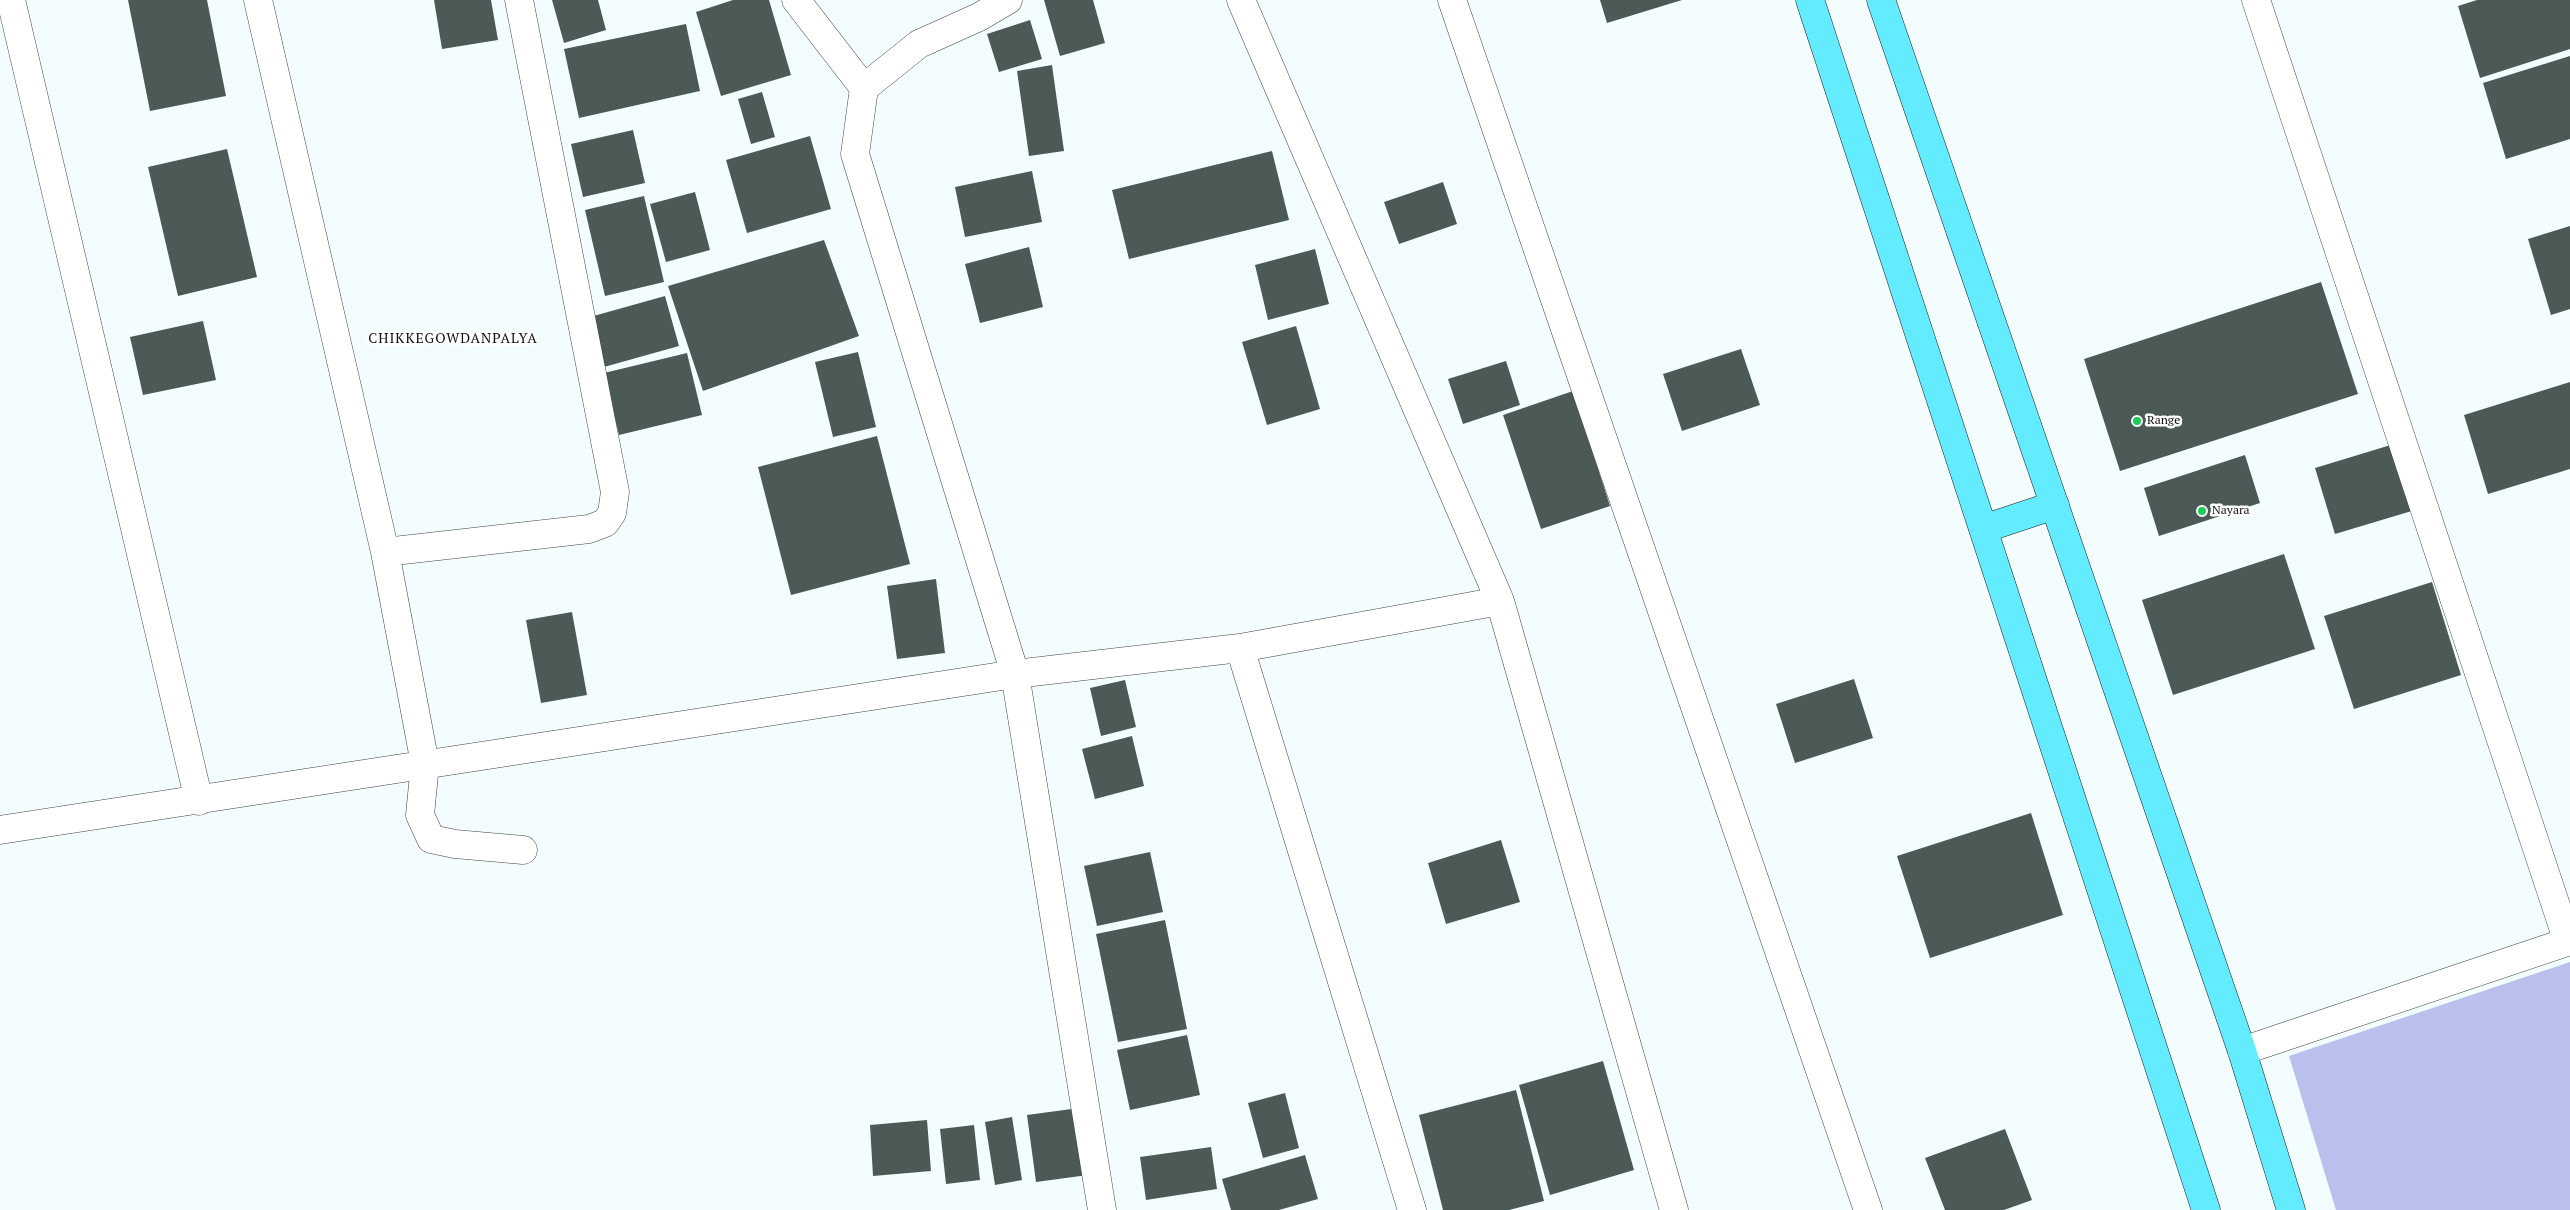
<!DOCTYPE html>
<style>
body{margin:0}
canvas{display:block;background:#f3fdff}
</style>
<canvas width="2570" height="1210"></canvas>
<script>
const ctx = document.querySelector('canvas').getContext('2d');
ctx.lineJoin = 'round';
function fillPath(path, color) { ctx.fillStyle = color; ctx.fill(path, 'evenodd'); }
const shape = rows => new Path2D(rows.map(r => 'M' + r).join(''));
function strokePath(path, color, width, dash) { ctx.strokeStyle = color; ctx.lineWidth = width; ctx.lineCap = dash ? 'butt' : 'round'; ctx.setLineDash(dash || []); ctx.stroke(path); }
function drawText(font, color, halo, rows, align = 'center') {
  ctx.font = font + ' "PT Serif",serif'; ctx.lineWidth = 5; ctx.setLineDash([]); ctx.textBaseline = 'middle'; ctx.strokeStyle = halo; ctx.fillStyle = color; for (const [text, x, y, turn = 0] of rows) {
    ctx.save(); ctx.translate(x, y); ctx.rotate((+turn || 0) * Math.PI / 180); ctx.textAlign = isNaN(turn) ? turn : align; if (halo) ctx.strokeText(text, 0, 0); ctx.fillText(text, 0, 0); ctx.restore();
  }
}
const green = shape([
 [2570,962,2570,1210,2336,1210,2289,1056]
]);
const building = shape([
 [128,0,207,0,226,96,150,111],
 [434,0,491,0,498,40,442,49],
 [552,0,598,0,606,30,564,43],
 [733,0,769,0,791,75,721,96,696,12],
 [1044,0,1093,0,1105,43,1060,56],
 [1600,0,1682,0,1607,23],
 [2477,0,2570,0,2570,49,2480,78,2458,6],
 [1030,20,1042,59,999,72,987,34],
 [686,24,700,91,579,118,564,49],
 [2570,56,2570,139,2506,159,2483,83],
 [1052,65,1064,151,1029,156,1017,71],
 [762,92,775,137,751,144,738,99],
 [633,130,645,183,583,197,571,144],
 [810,136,831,209,747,233,726,160],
 [227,149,257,277,178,296,148,167],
 [1272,151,1289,220,1129,259,1112,190],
 [1032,171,1042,222,965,237,955,187],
 [1443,182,1457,224,1399,244,1384,202],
 [695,192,710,250,666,262,650,204],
 [644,196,664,282,605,296,585,210],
 [2570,226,2570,309,2551,315,2528,239],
 [824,240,859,336,703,391,668,286],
 [1029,247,1043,307,980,323,965,264],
 [1315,249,1329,304,1268,320,1255,265],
 [2321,282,2358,394,2120,471,2084,359],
 [665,296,679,346,604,367,590,317],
 [203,321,216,380,143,395,130,337],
 [1296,326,1320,409,1267,425,1242,342],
 [1741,349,1760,405,1682,431,1663,374],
 [858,352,876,427,833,437,815,362],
 [687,353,702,415,619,435,604,373],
 [1506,361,1520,405,1463,424,1448,379],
 [2570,382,2570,469,2488,494,2464,415],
 [1573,391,1610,506,1541,529,1503,415],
 [877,436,910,564,791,595,758,467],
 [2394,444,2415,510,2335,534,2315,468],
 [2245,455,2260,503,2159,536,2144,488],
 [2284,554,2315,649,2173,695,2142,600],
 [936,579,945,653,897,659,887,586],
 [2432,582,2461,675,2354,709,2324,616],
 [572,612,587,695,541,703,526,620],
 [1854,679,1873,738,1795,763,1776,704],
 [1125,680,1136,727,1101,736,1090,688],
 [1132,736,1144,786,1095,799,1082,749],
 [2031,813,2063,915,1930,958,1897,856],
 [1501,840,1520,902,1446,924,1428,863],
 [1150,852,1163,912,1097,926,1084,866],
 [1165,920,1187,1029,1118,1042,1096,934],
 [1187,1035,1200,1095,1130,1110,1117,1050],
 [1603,1061,1634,1170,1550,1195,1519,1085],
 [1516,1090,1544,1201,1509,1210,1443,1210,1419,1115],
 [1285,1093,1299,1148,1263,1158,1248,1103],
 [1079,1108,1088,1175,1036,1182,1027,1115],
 [1012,1117,1022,1180,995,1185,985,1122],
 [927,1120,931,1171,873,1176,870,1125],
 [974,1125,980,1180,946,1184,940,1129],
 [2005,1129,2032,1200,2004,1210,1945,1210,1925,1158],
 [1211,1147,1217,1189,1146,1200,1140,1157],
 [1305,1155,1318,1199,1279,1210,1231,1210,1222,1179]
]);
const minor = shape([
 [11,0,199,801],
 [258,0,385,552,425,764,420,815,431,839,455,844,523,850],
 [796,0,864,88],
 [1008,0,979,17,919,44,864,88,855,154,1015,674,1102,1210],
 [1241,0,1500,601,1674,1210],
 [1452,0,1868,1210],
 [2256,0,2568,942],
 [385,552,589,529,605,523,612,513,615,492,519,0],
 [1240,648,1412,1210],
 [0,830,1015,674,1240,648,1500,601],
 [2242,1051,2570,941]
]);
const major = shape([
 [1810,0,2206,1210],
 [1881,0,2242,1051,2291,1210],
 [1983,529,2055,505]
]);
const markers = [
 [2137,421,5,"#1ccc56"],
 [2202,511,5,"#1ccc56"]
];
const poiNames = [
 ["Range",2147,421],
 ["Nayara",2212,511]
];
const neighbourhoodNames = [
 ["CHIKKEGOWDANPALYA",453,339]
];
fillPath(green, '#b9c0ed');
fillPath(building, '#4b5a56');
strokePath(minor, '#434343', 29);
strokePath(major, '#212121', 29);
strokePath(minor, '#fff', 28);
strokePath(major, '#63ebff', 28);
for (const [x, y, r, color] of markers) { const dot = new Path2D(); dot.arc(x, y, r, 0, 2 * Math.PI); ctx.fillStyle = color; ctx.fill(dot); strokePath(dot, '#fff', 2); }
drawText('12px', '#101010', '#fff', poiNames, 'left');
ctx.letterSpacing = '1px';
drawText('14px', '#101010', '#fff', neighbourhoodNames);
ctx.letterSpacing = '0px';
</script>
